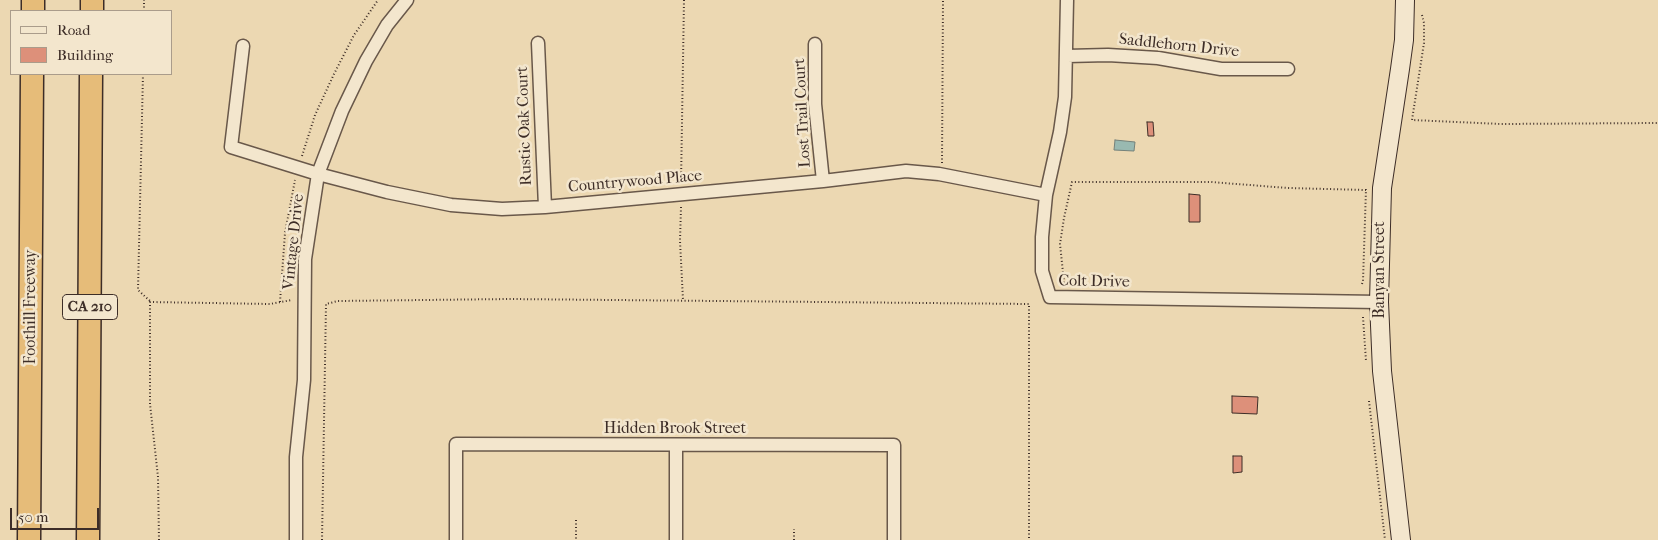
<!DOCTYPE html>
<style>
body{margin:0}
#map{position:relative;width:1658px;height:540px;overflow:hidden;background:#ecd8b2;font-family:"IM FELL French Canon",serif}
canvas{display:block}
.legend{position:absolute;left:10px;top:10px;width:162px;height:65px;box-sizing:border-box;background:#f3e6cd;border:1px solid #aa9c8b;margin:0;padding:6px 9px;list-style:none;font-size:15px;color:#3d2d27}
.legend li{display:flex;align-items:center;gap:10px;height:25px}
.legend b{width:25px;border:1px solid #aa9c8b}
.scale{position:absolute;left:10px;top:508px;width:89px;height:22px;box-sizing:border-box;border:2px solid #3d2d27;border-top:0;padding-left:6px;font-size:15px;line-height:18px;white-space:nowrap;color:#3d2d27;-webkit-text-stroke:4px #f3e6cd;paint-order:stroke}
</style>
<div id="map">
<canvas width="1658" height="540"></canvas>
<ul class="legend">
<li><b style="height:6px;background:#f3e6cd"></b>Road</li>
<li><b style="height:14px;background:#dd907a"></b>Building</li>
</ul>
<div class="scale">50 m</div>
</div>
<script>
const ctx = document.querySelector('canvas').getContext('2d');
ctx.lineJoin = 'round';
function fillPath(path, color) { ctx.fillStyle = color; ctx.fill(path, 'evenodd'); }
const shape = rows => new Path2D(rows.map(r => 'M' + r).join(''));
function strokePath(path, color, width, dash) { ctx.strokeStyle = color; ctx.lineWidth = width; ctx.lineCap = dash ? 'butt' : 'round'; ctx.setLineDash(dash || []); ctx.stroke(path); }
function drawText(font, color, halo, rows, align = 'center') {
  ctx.font = font + ' "IM FELL French Canon",serif'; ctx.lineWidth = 5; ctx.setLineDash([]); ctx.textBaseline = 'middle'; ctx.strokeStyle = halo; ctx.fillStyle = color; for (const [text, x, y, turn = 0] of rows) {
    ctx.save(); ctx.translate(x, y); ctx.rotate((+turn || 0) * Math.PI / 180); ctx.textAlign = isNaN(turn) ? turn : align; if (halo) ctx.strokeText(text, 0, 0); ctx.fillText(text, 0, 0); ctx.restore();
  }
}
const water = shape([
 [1115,140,1135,142,1134,151,1114,150,1115,140]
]);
const building = shape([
 [1147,122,1153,122,1154,136,1148,136,1147,122],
 [1189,194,1200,195,1200,222,1189,222,1189,194],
 [1232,396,1258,397,1257,414,1232,413,1232,396],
 [1233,456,1242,456,1242,472,1233,473,1233,456]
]);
const path = shape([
 [144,11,144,0],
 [1422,15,1424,23,1424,43,1412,120,1501,124,1658,123],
 [143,74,138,290,150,301],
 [302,156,315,115,334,74,354,35,378,0],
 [942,163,943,0],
 [681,183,684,0],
 [681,207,680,241,683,300],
 [1362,284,1363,281,1366,189],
 [1061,285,1064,282,1060,244,1064,218,1072,182,1211,182,1288,188,1366,190],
 [280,302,285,233,295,180],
 [1363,317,1366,361],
 [1369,401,1385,540],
 [576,520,576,540],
 [159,540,158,477,150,404,150,302,270,304,292,300],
 [322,540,326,304,338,301,510,299,1029,304,1029,540],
 [794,540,794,529]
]);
const street = shape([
 [1067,0,1065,97,1060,132,1046,195,1042,237,1042,271,1050,297,1379,302],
 [538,43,545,207],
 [815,44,815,104,823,181],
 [243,46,231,147,318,174,387,192,451,205,502,209,545,207,823,181,906,171,939,174,1046,195],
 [1067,56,1108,55,1158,58,1221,69,1288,69],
 [676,445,676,540],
 [296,540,296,457,304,380,305,259,318,174,342,111,366,61,387,25,407,0],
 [456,540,456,444,894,445,894,540]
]);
const secondary = shape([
 [1401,540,1382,371,1379,302,1382,188,1400,69,1404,40,1405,0]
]);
const highway = shape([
 [33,11,33,0],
 [92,11,92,0],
 [29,540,32,74],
 [88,540,91,74]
]);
const shields = [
 [90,307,55]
];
const shieldNames = [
 ["CA 210",90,307]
];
const streetNames = [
 ["Saddlehorn Drive",1179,46,6],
 ["Lost Trail Court",803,113,-93],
 ["Rustic Oak Court",525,126,-92],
 ["Countrywood Place",635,182,-5],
 ["Vintage Drive",294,242,-84],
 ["Banyan Street",1380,270,-90],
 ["Colt Drive",1094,282,1],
 ["Foothill Freeway",31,307,-90],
 ["Hidden Brook Street",675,429]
];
fillPath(water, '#99b9b1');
strokePath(water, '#74817a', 1);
fillPath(building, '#dd907a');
strokePath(building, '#3d2d27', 1);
strokePath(street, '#69584a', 15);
strokePath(secondary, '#3d2d27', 20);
strokePath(highway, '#3d2d27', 25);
strokePath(path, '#3d2d27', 2, [1, 2.5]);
strokePath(street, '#f3e6cd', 12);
strokePath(secondary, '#f3e6cd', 18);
strokePath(highway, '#e6bc79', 22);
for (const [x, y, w] of shields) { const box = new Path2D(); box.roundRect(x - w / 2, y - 12.5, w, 25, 4); ctx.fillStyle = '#f3e6cd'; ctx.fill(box); strokePath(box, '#3d2d27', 1); }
drawText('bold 15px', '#3d2d27', null, shieldNames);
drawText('16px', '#3d2d27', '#f3e6cd', streetNames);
</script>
